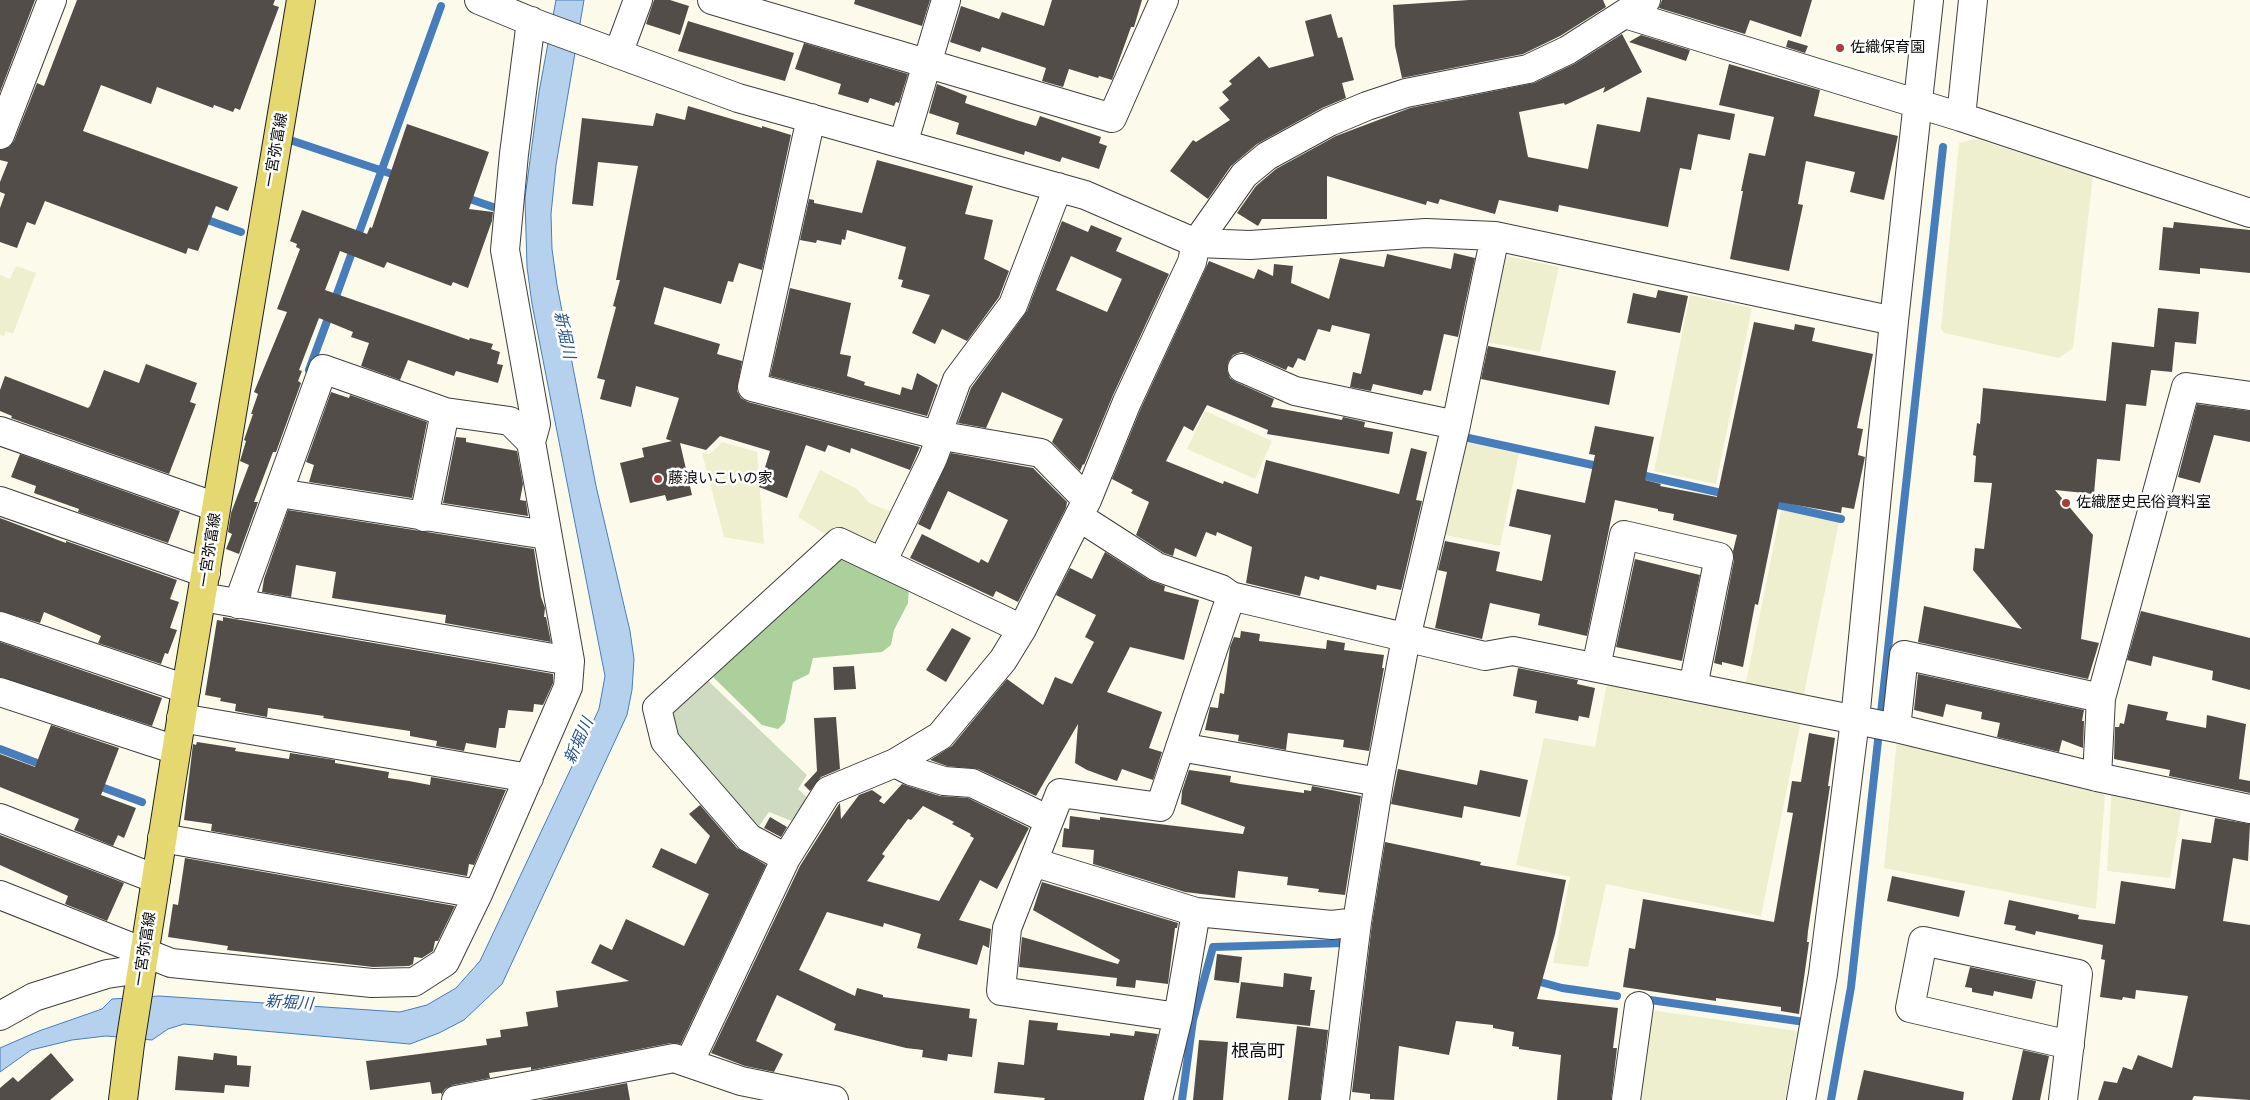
<!DOCTYPE html>
<meta charset="utf-8">
<style>
body{margin:0}
canvas{display:block;background:#fcfbeb}
</style>
<canvas width="2250" height="1100"></canvas>
<script>
const ctx = document.querySelector('canvas').getContext('2d');
ctx.lineJoin = 'round';
function fillPath(path, color) { ctx.fillStyle = color; ctx.fill(path, 'evenodd'); }
const shape = rows => new Path2D(rows.map(r => 'M' + r).join(''));
function strokePath(path, color, width, dash) { ctx.strokeStyle = color; ctx.lineWidth = width; ctx.lineCap = dash ? 'butt' : 'round'; ctx.setLineDash(dash || []); ctx.stroke(path); }
function drawText(font, color, halo, rows, align = 'center') {
  ctx.font = font + ' "Zilla Slab","Noto Sans JP",serif'; ctx.lineWidth = 5; ctx.setLineDash([]); ctx.textBaseline = 'middle'; ctx.strokeStyle = halo; ctx.fillStyle = color; for (const [text, x, y, turn = 0] of rows) {
    ctx.save(); ctx.translate(x, y); ctx.rotate((+turn || 0) * Math.PI / 180); ctx.textAlign = isNaN(turn) ? turn : align; if (halo) ctx.strokeText(text, 0, 0); ctx.fillText(text, 0, 0); ctx.restore();
  }
}
const farmland = shape([
 [1976,139,2093,176,2073,348,2059,358,1944,333,1941,329,1959,143],
 [1507,256,1559,267,1540,352,1482,341,1496,262],
 [16,266,36,273,13,334,6,331,4,336,0,335,0,275,10,279],
 [1690,295,1752,308,1716,484,1654,471],
 [1205,411,1272,441,1255,479,1187,449],
 [1459,441,1519,453,1500,546,1440,534],
 [722,442,757,452,764,544,724,537,702,453,710,454],
 [820,470,857,489,869,503,902,516,881,557,833,539,798,517],
 [1781,510,1839,522,1803,699,1745,687],
 [1607,683,1800,725,1761,916,1606,884,1588,967,1553,963,1570,877,1516,865,1544,738,1595,747],
 [1897,739,2092,782,2105,796,2096,909,1884,868],
 [2112,784,2183,800,2170,878,2107,871],
 [1650,1010,1797,1031,1785,1100,1638,1100]
]);
const forest = shape([
 [849,556,909,586,908,603,894,630,891,645,882,652,813,658,809,674,793,682,785,722,778,729,762,725,709,673,834,558]
]);
const cemetery = shape([
 [703,676,807,775,798,789,809,799,792,821,769,812,752,836,671,743,666,716]
]);
const water = shape([
 [556,0,584,0,556,165,551,214,552,249,557,285,596,486,630,631,634,659,632,690,627,715,502,984,464,1020,439,1033,410,1044,184,1024,168,1029,152,1040,106,1036,72,1040,31,1050,0,1072,0,1048,39,1031,102,1009,112,999,159,996,400,1012,427,1005,456,988,480,961,599,709,605,676,532,304,527,267,525,198,539,92,556,0]
]);
const stream = shape([
 [293,141,398,176],
 [464,197,493,207],
 [202,218,241,232],
 [334,302,441,6],
 [309,370,330,313],
 [1464,437,1602,467],
 [1637,474,1726,494],
 [1769,503,1841,519],
 [0,749,45,766],
 [96,785,142,802],
 [1533,980,1562,988,1617,996],
 [1643,999,1798,1021],
 [1182,1100,1193,1020,1213,947,1345,943],
 [1831,1100,1851,987,1943,147]
]);
const building = shape([
 [0,0,35,0,0,92],
 [77,0,275,0,273,5,279,7,240,110,235,108,233,112,214,105,213,108,157,87,151,104,101,85,83,131,238,187,228,211,216,206,198,251,188,248,186,254,45,201,35,225,27,222,17,248,0,242,0,208,5,194,0,192,0,182,8,162,0,160,0,150,9,147,14,141,37,83,44,86],
 [654,0,670,0,689,6,680,35,646,24],
 [855,0,930,0,922,26,854,4],
 [1052,0,1142,0,1134,27,1131,27,1112,80,1099,76,1098,78,1069,69,1063,87,1042,81,1046,68,982,47,980,52,950,42,961,6,999,19,1002,12,1044,26],
 [1469,0,1603,0,1606,7,1560,36,1523,54,1402,78,1395,46,1393,5],
 [1662,0,1812,0,1801,37,1750,20,1745,34,1659,8],
 [1331,14,1338,38,1342,37,1354,80,1342,83,1346,98,1322,108,1257,144,1231,166,1208,199,1170,171,1193,140,1196,142,1230,120,1219,108,1229,100,1222,92,1232,84,1229,81,1259,56,1269,68,1314,56,1305,21],
 [688,21,794,53,785,81,678,51],
 [1622,34,1642,72,1603,93,1605,87,1565,105,1564,103,1519,112,1528,157,1588,169,1597,124,1640,132,1647,97,1735,114,1730,140,1698,134,1691,170,1680,168,1668,227,1559,205,1558,212,1499,200,1495,214,1440,199,1438,204,1427,201,1426,205,1327,176,1327,219,1262,219,1258,226,1237,213,1256,186,1276,169,1336,136,1410,108,1534,83,1576,63],
 [1641,35,1690,50,1686,61,1629,42],
 [1788,40,1808,46,1805,53,1786,47],
 [804,43,908,74,899,103,896,102,894,106,870,98,868,103,838,94,841,84,795,69],
 [1729,64,1820,90,1814,116,1898,136,1884,200,1850,192,1855,172,1806,161,1798,204,1803,205,1789,271,1730,259,1743,191,1741,191,1749,153,1765,156,1774,117,1719,105],
 [937,84,967,96,965,103,1016,120,1036,126,1040,116,1101,137,1099,143,1107,146,1099,169,1062,157,1060,162,1025,151,1024,155,956,134,959,123,929,113],
 [688,106,762,128,762,126,791,135,762,270,739,263,733,282,728,281,721,304,664,287,654,324,720,344,717,354,742,361,737,391,741,398,748,402,920,447,910,470,851,448,850,453,828,445,825,452,806,445,787,498,759,487,770,451,720,436,706,450,680,443,692,495,667,501,665,495,630,503,620,463,644,457,642,448,672,441,666,439,679,398,636,386,631,407,600,399,605,380,597,378,616,307,613,306,620,280,616,280,638,166,598,162,593,206,572,204,582,118,653,126,656,113,685,120],
 [407,124,489,152,469,209,493,212,492,221,468,288,453,282,451,286,387,262,384,268,340,251,325,290,469,340,470,338,493,344,491,349,500,352,497,364,503,365,498,383,456,371,454,376,408,360,400,380,361,366,369,343,351,337,353,332,319,318,299,370,302,371,298,381,301,383,276,452,273,452,254,502,258,502,239,554,226,549,232,534,228,532,231,513,249,465,240,461,246,441,244,440,253,414,251,414,258,394,254,392,287,312,277,309,300,249,296,247,297,244,290,241,302,210,367,234,370,227,372,228],
 [877,160,973,186,965,214,993,220,984,259,1009,271,999,297,967,341,942,329,935,344,912,333,930,295,901,287,903,280,898,279,906,247,847,230,845,240,842,239,841,245,817,240,816,243,800,240,809,199,814,200,814,203,862,213],
 [1062,221,1088,232,1091,225,1122,238,1116,251,1169,274,1113,395,1084,465,1083,464,1080,471,1052,442,1063,419,1002,392,986,428,958,423,971,388,1027,311],
 [1071,256,1122,279,1107,312,1056,290],
 [2174,222,2250,230,2250,273,2200,268,2200,274,2159,270,2163,227,2173,228],
 [1454,253,1475,258,1458,337,1444,334,1431,391,1424,390,1422,395,1373,384,1371,391,1350,387,1353,372,1361,374,1370,334,1332,325,1330,332,1318,329,1305,361,1298,358,1293,368,1288,366,1286,370,1248,354,1241,352,1233,355,1228,362,1227,370,1230,378,1236,382,1274,399,1271,407,1342,420,1343,417,1365,422,1364,427,1393,432,1389,454,1267,434,1268,430,1207,405,1193,431,1184,426,1166,461,1223,484,1224,481,1258,494,1266,460,1399,494,1411,448,1427,452,1416,500,1422,501,1401,590,1377,585,1376,590,1320,576,1319,580,1305,576,1300,596,1246,583,1252,547,1217,532,1216,536,1206,532,1196,557,1175,548,1173,556,1164,553,1136,535,1149,502,1131,493,1133,490,1112,479,1141,408,1209,261,1254,279,1258,269,1273,276,1274,264,1293,266,1291,283,1329,299,1340,258,1384,267,1387,254,1451,269],
 [790,288,851,303,840,354,851,356,847,376,865,382,864,385,900,395,902,387,912,390,917,373,938,385,927,416,770,376],
 [1658,290,1688,296,1680,333,1627,323,1633,293,1656,298],
 [2158,308,2199,312,2196,344,2175,342,2172,372,2151,370,2146,406,2126,404,2120,461,2097,459,2094,494,2055,490,2093,535,2081,639,2099,643,2088,679,1918,642,1924,606,2022,629,1973,570,1975,548,1984,549,1992,483,1974,482,1976,456,1973,455,1977,423,1980,424,1983,388,2106,401,2112,342,2154,347],
 [1754,322,1794,330,1795,324,1815,328,1812,341,1873,354,1857,428,1863,429,1858,455,1865,457,1854,509,1842,507,1841,513,1779,502,1758,605,1755,604,1743,667,1722,662,1722,665,1714,663,1734,560,1733,551,1737,535,1673,520,1674,514,1658,511,1658,509,1615,500,1587,636,1538,625,1540,614,1490,603,1482,639,1435,628,1447,572,1438,570,1445,541,1500,552,1496,571,1542,581,1551,535,1509,526,1517,489,1585,503,1595,455,1589,454,1595,426,1654,437,1645,480,1661,484,1660,486,1717,497],
 [1488,346,1616,371,1609,405,1481,379],
 [146,364,197,383,190,402,196,404,169,474,11,418,12,416,0,411,0,390,5,376,88,408,90,406,104,370,139,383],
 [331,392,349,398,350,395,427,422,412,498,309,482,314,465,306,462],
 [2197,404,2250,411,2250,442,2214,435,2200,483,2178,477],
 [456,437,466,438,466,442,517,451,523,484,520,500,526,501,528,516,443,503],
 [951,453,1033,468,1067,502,1066,508,1018,602,996,591,993,597,910,558,922,534,979,563,981,559,988,563,1008,520,948,491,930,530,918,524],
 [20,454,180,511,168,543,78,512,79,509,34,493,36,486,11,477],
 [288,510,534,549,541,597,545,608,544,617,546,617,551,642,445,623,446,615,332,598,336,572,296,565,291,597,262,592,264,579],
 [0,518,66,543,66,541,177,580,170,599,179,602,170,628,177,630,168,654,165,653,161,664,98,643,101,636,44,612,40,623,0,611],
 [1105,552,1149,580,1165,586,1164,591,1199,600,1184,660,1130,647,1107,692,1162,712,1149,748,1162,752,1153,780,1122,769,1117,781,1087,770,1075,763,1078,724,1036,796,978,769,947,766,930,760,952,746,1007,679,1043,705,1055,677,1072,684,1094,642,1085,637,1096,615,1056,595,1070,568,1092,579],
 [1635,559,1700,575,1682,661,1616,647],
 [2141,611,2250,638,2250,690,2212,680,2213,671,2153,656,2151,666,2127,660],
 [223,617,553,674,553,683,543,705,534,704,533,712,508,710,505,728,499,728,496,748,466,743,464,751,436,746,437,741,410,736,410,731,323,718,324,716,268,708,267,717,235,711,236,704,220,701,221,698,205,695,217,620,223,621],
 [952,628,971,638,946,682,926,670],
 [1241,631,1260,634,1259,641,1326,649,1327,640,1345,643,1344,650,1384,655,1382,668,1384,668,1369,751,1343,747,1344,740,1288,733,1286,750,1238,741,1239,735,1205,730,1210,707,1218,708,1220,693,1224,694,1230,647,1234,637,1240,638],
 [0,642,162,698,152,726,0,677],
 [854,666,856,689,834,690,833,667],
 [1518,668,1578,680,1577,684,1595,688,1589,718,1579,716,1578,721,1535,713,1537,701,1513,696],
 [1918,674,2084,710,2082,721,2084,721,2083,748,2062,740,2059,752,1997,737,2000,723,1981,719,1982,712,1946,704,1943,717,1914,710],
 [2128,704,2168,712,2166,720,2206,728,2207,715,2246,724,2239,779,2250,781,2250,793,2169,776,2170,770,2114,759,2115,727,2119,727,2120,723,2124,724],
 [836,717,840,769,821,777,810,791,804,785,817,771,814,718],
 [51,725,119,748,101,795,136,808,124,838,118,835,113,846,74,830,79,819,0,787,0,754,35,767],
 [1809,733,1835,738,1828,786,1830,786,1808,931,1807,942,1809,942,1799,1014,1781,1011,1781,1007,1745,1002,1716,998,1716,1001,1623,987,1629,948,1635,949,1643,899,1774,922,1793,813,1787,812,1792,781,1801,782],
 [197,742,236,748,235,751,289,759,290,753,335,760,335,763,389,772,388,778,409,781,430,785,431,777,506,790,505,792,474,865,469,864,467,876,211,831,212,824,184,820,193,744,196,745],
 [1398,769,1477,785,1480,770,1528,780,1520,817,1464,806,1462,818,1391,804],
 [1189,770,1231,776,1230,782,1240,784,1304,793,1304,790,1311,791,1312,786,1361,796,1345,895,1318,892,1319,889,1287,885,1288,877,1238,871,1235,898,1185,892,1093,864,1094,850,1062,847,1064,828,1069,829,1070,816,1100,820,1100,817,1243,834,1245,827,1181,804,1182,791],
 [902,784,940,796,968,798,1029,828,997,889,980,880,959,920,991,929,989,948,983,945,977,965,917,948,921,934,884,923,883,927,827,912,799,970,855,996,857,988,883,995,883,997,970,1009,969,1018,977,1019,972,1057,948,1054,947,1061,922,1057,923,1050,906,1048,834,1030,836,1024,777,995,756,1041,783,1054,774,1072,745,1066,711,1053,800,866,839,804,840,803,841,819,859,795,872,790,882,797,879,801,884,804],
 [923,806,954,822,952,824,971,834,970,836,974,838,939,901,867,881,885,856,882,854,908,819,911,820],
 [700,805,737,848,766,865,681,1044,671,1043,531,1070,531,1067,489,1073,490,1078,453,1085,445,1089,441,1095,441,1093,432,1094,430,1082,370,1090,366,1061,487,1045,486,1039,501,1037,500,1030,528,1026,526,1012,558,1007,556,991,629,981,591,963,600,944,612,950,626,919,684,946,709,894,652,867,661,848,696,864,710,836,689,814],
 [770,817,787,827,781,837,764,828],
 [2215,818,2250,824,2248,861,2233,858,2223,921,2250,925,2250,1100,2194,1096,2192,1100,2098,1100,2104,1081,2117,1083,2123,1067,2132,1070,2138,1055,2172,1068,2188,996,2136,990,2135,999,2123,997,2122,1000,2100,997,2105,960,2101,959,2103,945,2036,931,2035,935,2015,930,2016,926,2004,924,2009,900,2079,915,2078,919,2115,924,2121,881,2175,889,2182,839,2211,843],
 [0,835,124,883,107,921,65,904,68,896,0,865],
 [1385,842,1481,862,1480,865,1566,880,1555,934,1537,999,1618,1008,1613,1048,1617,1048,1611,1100,1557,1100,1561,1055,1519,1049,1519,1047,1512,1046,1514,1032,1493,1028,1493,1025,1456,1021,1449,1055,1399,1046,1394,1100,1370,1099,1370,1094,1352,1092,1372,924],
 [185,858,455,906,438,941,435,941,433,951,422,958,414,957,413,964,409,966,373,967,227,950,228,946,168,937,173,904,178,905],
 [1892,876,1965,891,1959,917,1887,901],
 [1042,882,1178,923,1177,928,1175,928,1168,984,1136,980,1135,988,1116,986,1117,978,1019,967,1022,937,1118,964,1120,960,1033,910],
 [1217,954,1242,957,1239,983,1214,980],
 [1970,967,2036,981,2032,999,1994,991,1993,996,1972,992,1972,988,1965,987],
 [1284,973,1312,977,1310,990,1315,990,1310,1026,1236,1018,1241,982,1283,987],
 [1029,1020,1058,1023,1057,1030,1110,1036,1110,1033,1134,1036,1135,1031,1158,1034,1143,1100,1044,1100,1045,1098,994,1093,998,1062,1024,1065],
 [1297,1026,1328,1030,1320,1100,1288,1100],
 [1199,1040,1228,1042,1223,1100,1193,1100],
 [2023,1050,2049,1056,2040,1100,2012,1100],
 [51,1053,74,1080,50,1100,0,1100,0,1088,13,1077,18,1082],
 [214,1053,237,1056,237,1065,251,1066,249,1087,225,1085,224,1093,175,1090,178,1056,213,1060],
 [1864,1070,1964,1092,1963,1100,1857,1100],
 [627,1083,630,1100,539,1100]
]);
const minor = shape([
 [479,0,537,24,738,98,1085,195,1196,243,1250,245,1426,233,1495,236,1894,321],
 [712,0,1112,118,1164,0],
 [1625,14,1961,117,2250,213],
 [531,21,514,154,505,250,536,424,531,442],
 [618,54,638,0],
 [1961,117,1973,0],
 [811,118,752,387,937,435,1041,453,1087,500],
 [0,135,52,0],
 [903,144,946,0],
 [1242,368,1295,391,1456,425],
 [0,431,216,507],
 [937,435,957,380,1013,305,1058,187],
 [279,493,546,535],
 [0,501,206,573],
 [424,517,445,412],
 [1079,517,1157,567,1221,589,1231,596],
 [882,562,933,458,941,436],
 [202,597,570,661],
 [0,626,186,689],
 [1596,667,1624,535,1719,557,1693,687],
 [0,692,176,750],
 [181,718,529,778],
 [1896,728,1904,655,2101,698],
 [1180,747,1379,782],
 [895,763,911,771,944,781,972,783,1049,820],
 [2097,777,2101,698,2186,387,2250,396],
 [0,818,156,879],
 [162,838,478,894],
 [786,858,749,838,665,741,657,708,839,542,1022,629],
 [1033,862,1196,912],
 [0,895,171,963,372,983,414,982,445,962,478,894,568,687,570,661,531,442,510,421,445,412,323,369,238,604],
 [1357,922,1332,925,1196,912,1178,1017,1001,991,1007,928,1060,793,1160,807,1231,596,1485,656,1513,651,1896,728,2097,777,2250,809],
 [0,1016,34,997,107,974,141,969],
 [689,1063,786,858,828,791,895,763,940,736,1003,660,1022,629,1087,500,1127,402,1192,262,1196,243,1244,175,1267,156,1329,122,1367,106,1406,93,1528,69,1568,50,1646,0],
 [456,1100,674,1058,741,1081,834,1100],
 [1158,1100,1178,1017],
 [1335,1100,1357,922,1379,782,1406,638,1456,425,1495,236],
 [1626,1100,1639,1006],
 [1801,1100,1823,974,1855,720,1894,321,1929,0],
 [2063,1100,2078,974,1923,941,1910,1008,2070,1045]
]);
const major = shape([
 [123,1100,130,1044,186,689,301,0]
]);
const markers = [
 [1840,48,5,"#a73f36"],
 [658,479,5,"#a73f36"],
 [2066,503,5,"#a73f36"]
];
const poiNames = [
 ["佐織保育園",1850,48],
 ["藤浪いこいの家",668,479],
 ["佐織歴史民俗資料室",2076,503]
];
const streetNames = [
 ["一宮弥富線",276,150,-80],
 ["一宮弥富線",210,550,-81],
 ["一宮弥富線",145,949,-81]
];
const waterNames = [
 ["新堀川",564,335,78],
 ["新堀川",579,741,-66],
 ["新堀川",289,1003,4]
];
const quarterNames = [
 ["根高町",1258,1052]
];
fillPath(farmland, '#edefcf');
fillPath(forest, '#acd09b');
fillPath(cemetery, '#cedbc0');
fillPath(water, '#b6d1ed');
strokePath(water, '#477dba', 1);
strokePath(stream, '#477dba', 8);
fillPath(building, '#524d49');
strokePath(minor, '#3e3e3e', 30);
strokePath(major, '#1c1c1c', 30);
strokePath(minor, '#fff', 28);
strokePath(major, '#e6d871', 28);
for (const [x, y, r, color] of markers) { const dot = new Path2D(); dot.arc(x, y, r, 0, 2 * Math.PI); ctx.fillStyle = color; ctx.fill(dot); strokePath(dot, '#fff', 2); }
drawText('15px', '#0b0b0b', '#fff', poiNames, 'left');
drawText('15px', '#0b0b0b', '#fff', streetNames);
drawText('italic 16px', '#26528b', '#fff', waterNames);
drawText('18px', '#0b0b0b', '#fff', quarterNames);
</script>
